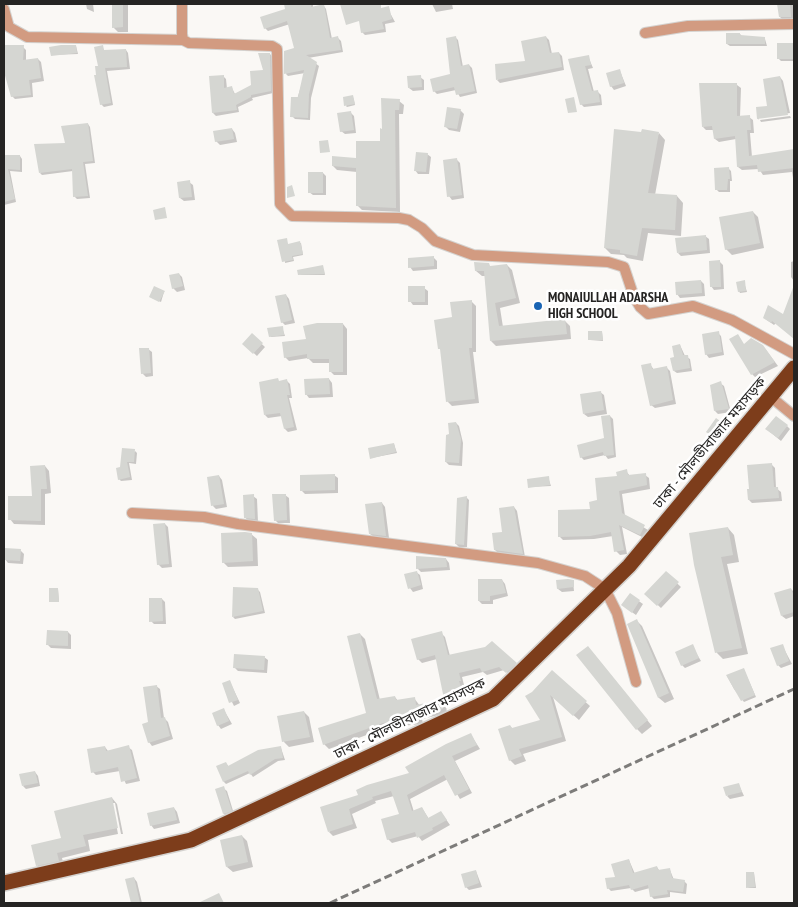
<!DOCTYPE html>
<meta charset="utf-8">
<style>
body{margin:0}
#map{position:relative;width:798px;height:907px;overflow:hidden;background:#faf8f5;font-family:"PT Sans Narrow",sans-serif}
canvas{display:block}
.frame{position:absolute;inset:0;border:5px solid #252423;pointer-events:none}
</style>
<div id="map">
<canvas width="798" height="907"></canvas>
<div class="frame"></div>
</div>
<script>
const ctx = document.querySelector('canvas').getContext('2d');
ctx.lineJoin = 'round';
function fillPath(path, color) { ctx.fillStyle = color; ctx.fill(path, 'evenodd'); }
const shape = rows => new Path2D(rows.map(r => 'M' + r).join(''));
function strokePath(path, color, width, dash) { ctx.strokeStyle = color; ctx.lineWidth = width; ctx.lineCap = dash ? 'butt' : 'round'; ctx.setLineDash(dash || []); ctx.stroke(path); }
function drawText(font, color, halo, rows, align = 'center') {
  ctx.font = font + ' "PT Sans Narrow","Noto Sans Bengali",sans-serif'; ctx.lineWidth = 5; ctx.setLineDash([]); ctx.textBaseline = 'middle'; ctx.strokeStyle = halo; ctx.fillStyle = color; for (const [text, x, y, turn = 0] of rows) {
    ctx.save(); ctx.translate(x, y); ctx.rotate((+turn || 0) * Math.PI / 180); ctx.textAlign = isNaN(turn) ? turn : align; if (halo) ctx.strokeText(text, 0, 0); ctx.fillText(text, 0, 0); ctx.restore();
  }
}
const shadow = shape([
 [86,4,93,4,94,12,87,9],
 [113,4,128,4,128,32,118,32,113,27],
 [285,4,313,4,313,8,324,6,326,9,332,39,338,38,341,41,343,52,308,58,319,66,311,98,310,120,295,119,292,116,305,73,288,76,286,74,296,49,290,24,268,31,265,28,286,10],
 [432,4,452,4,453,9,436,12],
 [778,4,794,4,794,21,784,21,780,17],
 [389,11,395,22,385,24,386,32,365,35,362,32],
 [740,34,743,37,765,39,767,46,730,46,727,44],
 [546,37,549,40,552,54,559,53,562,56,564,70,500,83,497,80,526,62],
 [4,38,4,46,23,47,26,50,26,61,38,59,41,62,44,81,32,83,33,97,15,99,12,96,4,69],
 [456,38,458,40,463,67,469,65,472,68,477,93,460,97,456,90,437,94,434,91,451,75],
 [778,44,794,44,794,61,781,61,778,58],
 [76,46,78,54,52,55],
 [102,47,105,51,126,50,128,53,130,69,107,71,113,105,104,107,101,104,97,76],
 [270,54,273,57,273,93,252,98,253,100,238,107,239,112,216,116,213,113,223,76,226,79,227,89,232,88,235,94,252,86,264,71],
 [588,56,593,68,588,69,594,92,598,92,601,95,602,105,584,107,581,104,570,60],
 [620,71,626,86,614,90,611,86],
 [420,77,424,80,424,90,413,91,409,88],
 [780,77,783,81,790,113,759,117,759,120,758,118,768,107],
 [737,85,741,88,740,117,749,117,753,120,754,133,750,133,752,157,794,151,794,145,794,184,792,172,763,175,759,169,742,170,738,167,736,139,719,142,715,139,714,130,706,130,703,127],
 [353,97,355,105,347,107,346,106],
 [399,101,404,105,403,114,399,114,400,212,362,210,357,205,357,172,337,170,333,166,357,160,381,142,384,130],
 [460,110,464,114,460,132,449,130,445,126],
 [351,113,354,116,356,133,345,134,341,131],
 [790,116,791,118,761,122,760,120],
 [88,124,90,127,95,163,85,164,90,198,77,199,74,196,73,171,42,175,40,173],
 [232,129,235,133,237,142,220,145,216,141],
 [659,133,665,140,655,195,677,196,683,203,681,236,648,233,643,261,627,258,624,255,611,254,605,248],
 [427,154,431,157,429,174,418,174,415,170],
 [20,156,22,159,22,172,10,171,16,202,4,205,4,157],
 [456,159,460,163,464,198,452,200,449,196],
 [728,168,731,171,732,181,730,181,730,192,719,192,716,189],
 [323,173,326,176,326,195,313,195,309,192],
 [189,182,193,185,195,200,184,201,180,198],
 [753,212,758,217,764,248,732,255,726,249],
 [705,236,709,239,710,253,681,256,678,253],
 [286,239,288,245,301,243,303,255,293,257,294,261,285,263],
 [433,257,437,261,437,269,413,271,410,267],
 [794,261,794,281,791,277,791,262],
 [720,262,723,265,724,289,714,290,711,286],
 [488,264,491,267,507,265,512,270,520,303,500,308,503,327,565,321,570,326,571,339,496,346,491,341,485,276,482,276,476,271],
 [322,266,325,275,299,275],
 [179,274,182,277,185,290,177,292,173,288],
 [701,281,704,284,705,296,680,298,677,294],
 [744,282,747,292,740,293,739,291],
 [424,288,428,291,428,305,413,305,410,301],
 [164,292,161,302,152,298],
 [286,295,289,299,295,323,285,325,282,322],
 [472,302,476,306,476,352,473,352,479,403,452,406,448,402,442,351,439,348,453,318],
 [769,307,794,325,794,338,776,323,774,325,764,318],
 [343,324,347,329,347,375,334,375,330,371,330,363,313,363,308,358,289,361,285,357,308,340],
 [282,327,285,336,270,337],
 [602,332,603,341,590,340],
 [718,333,721,336,724,355,709,358,706,354],
 [252,335,265,347,257,356,244,344],
 [680,345,685,356,690,359,692,371,677,373,674,371],
 [744,345,766,350,778,366,755,377,752,374],
 [148,349,152,352,153,376,146,377,142,373],
 [650,364,654,370,667,368,670,371,676,404,655,408,651,405],
 [329,379,332,383,333,397,309,398,306,394],
 [287,381,290,384,292,398,289,398,297,430,288,432,285,429,282,416,268,418,265,415],
 [720,383,724,386,731,412,718,414,715,411],
 [600,392,604,395,607,414,588,417,584,414],
 [610,416,613,419,616,457,608,459,605,455,584,460,581,457,605,439],
 [456,423,459,426,463,443,462,466,449,465,446,462],
 [723,425,726,428,718,440,711,435],
 [787,426,790,429,781,441,770,432],
 [394,444,397,453,371,458],
 [135,451,137,453,136,464,129,463,132,480,121,481,119,479,121,468],
 [771,464,775,468,776,488,781,492,782,501,752,503,749,500],
 [45,466,49,471,51,493,45,494,45,525,14,524,10,519,33,497],
 [626,471,630,476,645,475,649,478,650,489,622,494,625,516,648,530,644,538,622,527,627,554,620,555,616,551,613,536,594,539,563,540,559,536,592,510,619,477],
 [334,475,338,478,338,493,305,494,301,490],
 [219,476,222,480,227,507,216,509,213,506],
 [548,477,551,486,530,487],
 [285,495,289,498,290,523,278,523,275,520],
 [253,496,257,499,258,522,248,521,245,517],
 [466,497,469,500,467,547,459,547,456,544],
 [382,503,385,507,389,538,374,537,370,534],
 [514,507,517,511,525,557,498,553,495,550],
 [165,524,168,527,172,567,162,568,158,564],
 [728,528,734,535,739,562,727,564,748,654,723,659,717,653,695,565],
 [251,534,257,539,258,566,228,567,223,562],
 [20,550,24,554,23,564,8,563,5,559],
 [446,559,449,563,450,570,421,572,417,568],
 [416,572,420,575,423,589,413,592,410,588],
 [666,573,681,587,661,608,646,594],
 [502,580,505,584,508,596,493,600,493,604,482,604,479,601],
 [557,581,573,581,574,591,562,592,558,589],
 [58,589,59,602,52,602,50,601],
 [257,589,260,592,265,613,235,619,233,617],
 [791,589,794,592,794,616,786,619,782,616],
 [630,595,643,604,636,615,626,608],
 [162,599,165,602,166,624,154,624,151,621],
 [637,621,642,626,674,699,665,703,659,698,629,624],
 [68,632,71,635,71,649,51,648,48,645],
 [441,633,445,637,450,656,485,648,492,642,519,668,511,676,504,670,487,675,483,672,462,677,464,685,462,685,466,696,449,703,445,699,437,659,422,663,418,659],
 [360,634,365,639,380,700,395,697,398,701,414,698,420,706,441,701,446,706,447,713,422,719,423,724,388,727,329,749,324,744,367,713],
 [782,645,792,664,781,668,778,665],
 [692,646,701,661,685,668,682,665],
 [593,653,652,726,642,734,637,729],
 [264,657,268,660,267,673,238,671,235,668],
 [552,672,590,706,579,720,553,697,566,741,523,754,526,761,515,765,510,760,510,726,513,729,542,721,533,693],
 [745,672,756,697,744,702,734,689,727,676],
 [230,682,240,703,234,706,223,684],
 [156,686,160,689,164,718,168,722,173,739,152,746,149,742],
 [224,710,232,724,221,729,218,725],
 [304,712,309,717,314,742,289,747,284,742,279,717],
 [471,735,480,749,455,761,472,793,460,799,448,779,410,799,414,812,422,808,429,819,441,812,450,825,422,841,418,836,392,843,388,839,400,815,394,796,375,801,376,803,352,814,357,828,333,836,329,832,360,796,410,774],
 [105,747,108,751,128,747,132,750,140,781,126,784,120,771,96,775,93,772],
 [281,748,285,760,278,761,253,777,250,773,226,784,224,782,226,763,229,767],
 [35,772,38,776,40,786,26,789,23,786],
 [739,785,744,796,730,799,727,796],
 [223,788,227,791,234,814,227,817,224,814,216,790],
 [112,798,117,804,123,834,121,834,115,803,112,803,118,834,88,840,90,851,62,858,64,866,42,871,37,865,62,838],
 [174,808,177,812,180,823,154,829,151,825],
 [242,836,247,841,253,867,233,872,227,867],
 [629,860,635,874,657,867,659,870,670,870,674,880,684,881,687,884,686,894,670,892,670,897,654,899,651,896,650,888,635,892,631,888,611,891,608,888],
 [476,871,482,887,469,890,466,887],
 [754,873,756,888,749,888,747,887],
 [134,878,137,882,142,903,132,903,127,880]
]);
const building = shape([
 [112,4,123,4,123,27,112,28],
 [284,4,311,4,311,7,324,4,330,38,338,36,341,50,306,55,317,62,309,94,308,118,290,117,291,97,298,97,304,70,284,74,284,51,294,48,287,21,264,29,260,17,285,9],
 [340,4,381,4,381,8,389,6,392,19,382,22,384,29,361,33,359,21,346,25],
 [777,4,790,4,791,17,779,17],
 [726,33,740,33,740,35,765,37,765,44,726,44],
 [456,36,461,66,469,64,475,91,456,95,454,87,433,92,430,79,450,74,446,38],
 [546,36,550,53,559,52,562,67,496,80,495,64,525,61,521,41],
 [777,43,794,43,794,59,777,59],
 [4,45,24,45,23,60,38,58,41,78,29,80,31,95,11,97,4,72],
 [61,45,76,45,77,53,51,56,49,47],
 [103,45,104,50,126,49,127,67,105,68,111,103,100,105,94,75,96,75,95,66,98,66,94,47],
 [258,53,270,53,271,91,251,95,251,97,236,105,237,110,212,113,209,76,224,75,224,88,232,86,234,94,251,85,250,71,263,70],
 [589,55,591,65,585,66,592,91,598,90,600,102,580,105,568,59],
 [620,69,624,83,610,87,606,73],
 [421,75,422,87,408,88,407,76],
 [780,76,788,115,757,119,756,107,767,106,763,79],
 [699,83,737,83,737,116,750,115,751,130,747,130,749,156,794,149,794,168,758,172,757,165,737,167,735,136,714,139,712,126,702,127],
 [353,95,355,104,344,106,343,97],
 [574,97,577,112,568,113,565,99],
 [381,98,400,99,399,110,395,110,396,208,356,206,356,168,332,166,332,156,356,158,356,141,380,141,380,128,382,129],
 [447,107,461,109,457,129,444,127],
 [351,111,354,130,340,132,337,113],
 [88,123,93,161,83,162,88,196,73,197,72,169,39,173,34,144,65,143,61,126],
 [232,128,234,139,215,142,213,131],
 [614,129,641,132,642,129,659,132,648,193,677,195,675,230,642,228,637,256,620,253,620,250,604,248],
 [328,140,330,152,320,153,319,141],
 [416,152,428,153,426,172,414,171],
 [4,155,20,155,20,170,8,169,15,199,4,202],
 [457,158,462,195,447,197,443,160],
 [729,167,730,179,728,179,727,190,715,190,714,168],
 [308,172,323,172,323,193,308,193],
 [190,180,192,197,179,198,177,182],
 [292,185,295,196,287,198,287,187],
 [165,207,167,218,155,220,153,210],
 [753,211,760,243,725,250,719,217],
 [706,235,707,250,677,253,675,238],
 [287,238,288,244,300,241,303,254,292,256,293,260,282,262,277,240],
 [434,256,434,266,408,268,408,258],
 [720,260,721,287,710,287,709,261],
 [474,262,489,263,490,266,507,264,516,298,495,303,499,326,565,319,567,334,490,341,484,271,475,271],
 [323,265,325,274,298,275,297,270],
 [179,273,183,286,172,289,169,275],
 [701,280,702,293,676,295,675,282],
 [745,280,746,291,738,292,736,282],
 [794,285,794,339,772,321,771,323,763,318,768,305,783,314],
 [154,286,165,291,159,302,149,297],
 [408,286,425,286,425,302,408,302],
 [286,294,292,320,281,323,275,296],
 [472,300,472,348,469,348,475,399,446,402,440,349,438,349,434,320,452,317,450,302],
 [317,323,343,323,343,372,329,372,329,359,307,359,307,354,284,358,282,342,306,339,303,326],
 [283,326,284,335,269,337,267,328],
 [588,331,602,331,603,340,588,340],
 [719,331,722,352,705,355,702,334],
 [252,333,263,343,253,354,242,344],
 [738,334,744,344,751,338,763,345,775,362,751,375,729,339],
 [680,344,683,355,688,355,690,368,673,371,670,358,674,357,672,346],
 [139,348,149,348,151,373,141,374],
 [651,363,652,369,667,366,673,400,650,406,641,365],
 [278,378,279,381,287,379,290,395,287,395,294,427,284,429,280,413,264,415,259,382],
 [329,378,330,394,305,395,304,379],
 [721,381,729,409,714,411,710,385],
 [601,391,604,410,583,414,580,394],
 [610,415,614,455,604,456,603,452,580,458,577,445,604,438,601,416],
 [776,416,788,425,778,438,765,429],
 [716,418,724,424,714,438,706,432],
 [456,422,461,439,459,463,445,462,446,435,449,434,448,423],
 [394,443,396,452,370,459,368,448],
 [122,448,135,449,134,462,127,462,130,477,118,480,116,468,120,467],
 [772,463,774,487,778,487,779,498,748,500,747,489,749,489,747,465],
 [45,465,47,489,41,489,41,521,8,520,8,496,32,496,30,466],
 [627,469,628,475,646,473,647,485,619,491,622,513,645,525,640,535,619,525,624,550,614,552,611,532,590,536,558,537,558,510,590,509,589,502,597,500,595,478,617,476,616,472],
 [335,474,335,490,300,491,300,475],
 [219,475,224,504,211,506,207,477],
 [549,476,550,485,528,488,527,479],
 [254,494,255,519,244,518,243,495],
 [272,494,286,494,287,520,274,521],
 [467,496,464,545,455,544,457,498],
 [382,502,386,536,369,534,365,504],
 [514,506,518,529,523,554,494,550,492,533,502,532,499,508],
 [165,523,169,564,157,565,153,524],
 [728,527,733,555,721,557,742,648,715,653,694,565,689,533],
 [245,532,252,533,253,561,222,563,221,533],
 [5,548,21,549,20,561,4,560],
 [416,556,446,558,447,567,416,569],
 [417,571,421,585,408,589,404,574],
 [666,571,679,582,657,606,644,594],
 [478,579,502,579,506,593,490,596,490,601,478,601],
 [568,579,574,580,574,587,557,589,556,580],
 [233,587,258,588,263,611,232,617],
 [49,588,58,588,59,602,49,602],
 [791,588,794,597,794,612,781,616,774,593],
 [630,593,640,600,632,613,621,605],
 [149,598,162,598,163,621,149,622],
 [637,619,669,693,658,698,627,624],
 [47,630,68,631,68,646,46,645],
 [442,631,448,655,485,647,492,641,517,663,506,673,499,667,482,672,480,668,459,673,461,681,459,681,463,693,444,699,435,655,417,660,411,639],
 [360,633,377,699,395,696,396,700,415,697,416,705,441,700,443,709,418,714,419,719,407,721,407,719,383,723,323,745,318,728,366,713,347,636],
 [693,644,699,658,681,666,675,652],
 [783,644,789,661,777,666,770,648],
 [588,646,648,720,636,730,576,655],
 [234,654,265,656,264,670,233,668],
 [744,668,755,695,741,701,726,675],
 [552,670,587,701,573,716,550,695,562,737,519,749,522,756,509,761,498,729,510,725,512,728,540,720,525,696,532,692],
 [230,680,238,700,229,703,222,683],
 [157,685,161,718,165,717,170,736,148,743,142,724,148,722,143,687],
 [224,708,229,721,217,726,212,713],
 [304,711,310,737,282,742,277,716],
 [471,733,477,745,452,756,469,789,455,796,444,775,407,795,412,811,422,807,428,818,441,811,447,820,432,828,433,830,417,838,415,832,387,840,381,819,399,814,391,791,372,797,373,799,349,809,353,824,328,832,320,807,358,795,356,790,367,785,409,773,405,767,446,744],
 [129,745,137,778,121,782,118,767,91,773,87,749,105,746,106,751],
 [281,746,283,758,275,759,250,775,248,771,223,782,216,766,226,762,228,766,258,750],
 [35,771,38,783,22,786,19,774],
 [739,783,742,792,726,796,723,787],
 [224,786,232,811,223,814,215,789],
 [112,797,118,828,83,835,86,846,57,853,59,861,36,866,31,845,61,838,54,811],
 [174,807,177,820,150,826,147,813],
 [242,835,248,862,226,867,220,840],
 [629,859,633,873,657,866,658,870,670,868,672,878,685,880,683,892,667,890,668,894,650,897,648,885,631,890,629,885,607,889,605,878,615,877,611,864],
 [476,870,479,883,465,888,461,874],
 [746,872,754,872,755,887,746,888],
 [134,877,140,903,131,903,125,879],
 [219,893,224,903,198,903]
]);
const street = shape([
 [182,4,182,34,183,40,189,43,272,46,277,49,280,204,292,216,399,218,409,220,422,228,435,241,473,255,608,262,624,267,634,297,640,307,648,314,693,306,732,320,794,354],
 [4,9,9,27,27,37,183,40],
 [645,33,688,26,794,24],
 [771,397,794,416],
 [132,513,204,517,238,524,538,563,585,576,605,589,617,613,636,682]
]);
const highway = shape([
 [4,883,191,840,493,699,629,566,794,368]
]);
const rail = shape([
 [330,903,794,689]
]);
const markers = [
 [538,306,5,"#1964b3"]
];
const poiNames = [
 ["MONAIULLAH ADARSHA",548,298],
 ["HIGH SCHOOL",548,314]
];
const streetNames = [
 ["ঢাকা - মৌলভীবাজার মহাসড়ক",710,443,-50],
 ["ঢাকা - মৌলভীবাজার মহাসড়ক",410,719,-26]
];
fillPath(shadow, '#0003');
fillPath(building, '#d5d6d2');
strokePath(street, '#d4d2cf', 12);
strokePath(highway, '#d4d2cf', 18);
strokePath(street, '#d29b81', 10);
strokePath(highway, '#7d3d1b', 15);
strokePath(rail, '#7d7c7a', 3, [8, 4]);
for (const [x, y, r, color] of markers) { const dot = new Path2D(); dot.arc(x, y, r, 0, 2 * Math.PI); ctx.fillStyle = color; ctx.fill(dot); strokePath(dot, '#fff', 2); }
drawText('bold 14px', '#252423', '#fff', poiNames, 'left');
drawText('14px', '#252423', '#fff', streetNames);
</script>
